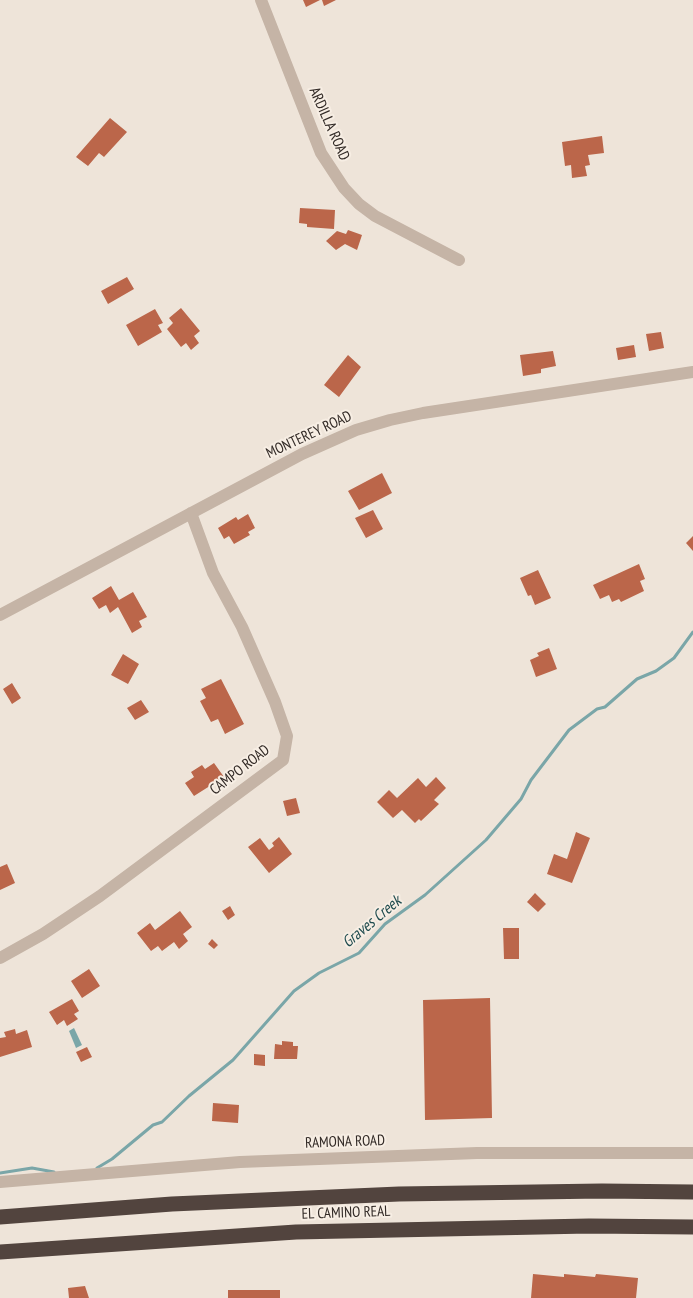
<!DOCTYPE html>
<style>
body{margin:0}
canvas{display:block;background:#eee4d9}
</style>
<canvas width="693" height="1298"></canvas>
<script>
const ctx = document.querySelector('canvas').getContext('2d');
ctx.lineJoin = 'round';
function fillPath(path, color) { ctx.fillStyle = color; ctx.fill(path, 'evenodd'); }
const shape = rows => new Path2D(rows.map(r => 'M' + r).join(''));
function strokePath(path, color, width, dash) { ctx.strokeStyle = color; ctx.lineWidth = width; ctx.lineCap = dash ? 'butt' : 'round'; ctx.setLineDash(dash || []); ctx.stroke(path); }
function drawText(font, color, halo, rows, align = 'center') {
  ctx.font = font + ' "PT Sans Narrow",sans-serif'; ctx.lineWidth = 4; ctx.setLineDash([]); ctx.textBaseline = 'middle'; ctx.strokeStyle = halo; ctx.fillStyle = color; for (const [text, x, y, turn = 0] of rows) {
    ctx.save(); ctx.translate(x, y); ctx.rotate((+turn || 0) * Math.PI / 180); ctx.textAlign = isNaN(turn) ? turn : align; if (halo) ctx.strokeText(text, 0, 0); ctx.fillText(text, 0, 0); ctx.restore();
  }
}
const water = shape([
 [74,1028,82,1045,76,1048,69,1031]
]);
const stream = shape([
 [97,1168,112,1159,153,1125,162,1122,189,1096,233,1060,294,991,319,973,359,953,385,924,425,895,486,840,521,799,531,780,569,730,597,709,605,707,637,679,656,671,674,658,693,632],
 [0,1173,32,1168,54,1172]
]);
const building = shape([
 [303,0,320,0,306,7],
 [322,0,336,0,324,6],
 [110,118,127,132,104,157,99,153,88,166,76,157],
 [602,136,604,153,588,155,590,165,585,166,587,176,572,178,571,165,565,166,562,142],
 [300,208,335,210,334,229,307,227,307,224,299,223],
 [348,230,362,235,357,250,345,244,336,250,326,241,337,231,346,234],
 [127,277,134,289,108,304,101,291],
 [181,308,200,331,194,336,199,343,191,350,186,343,181,347,167,329,173,323,169,318],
 [155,309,163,323,158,325,162,332,138,346,126,325],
 [661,332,664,348,649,351,646,334],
 [634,345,636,357,618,360,616,348],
 [553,351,556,366,541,369,541,373,523,376,520,355],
 [348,355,361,367,339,397,324,385],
 [382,473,392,493,359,510,348,491],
 [373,510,383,529,366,538,355,518],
 [248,514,255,528,248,532,250,535,234,544,229,536,224,539,218,528,236,517,238,520],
 [693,536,693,551,686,543],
 [639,564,645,579,640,581,644,591,621,602,619,599,612,602,609,595,600,599,593,585],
 [538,570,551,598,535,605,531,595,528,596,520,578],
 [111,586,119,600,133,592,147,617,139,621,142,627,132,633,118,607,110,613,106,605,99,609,92,598],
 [549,648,557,669,536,677,530,660,539,656,537,653],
 [123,654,139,664,128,684,111,675],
 [221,679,244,724,225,734,218,719,211,722,200,701,206,698,201,689],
 [12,683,21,698,12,704,3,689],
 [141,700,149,712,135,720,127,708],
 [214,763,224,777,194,796,185,783,194,777,191,772,202,765,205,769],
 [436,777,446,788,434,800,439,804,421,821,419,819,415,823,402,810,393,818,377,802,389,790,397,798,418,778,426,787],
 [296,798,300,813,287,816,283,801],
 [576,832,590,838,572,883,547,874,554,854,567,859],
 [279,837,292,854,269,873,248,847,260,838,269,850,274,846,272,843],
 [7,864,15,883,0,890,0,867],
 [535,893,546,904,538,912,527,902],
 [230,906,235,915,228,920,222,911],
 [180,911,192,927,183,934,188,941,179,949,174,942,162,951,158,946,151,951,137,933,150,923,155,930],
 [503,928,519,928,519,959,504,959],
 [212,939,218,945,214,949,208,944],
 [89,969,100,986,82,998,71,981],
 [490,998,492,1118,425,1120,423,1000],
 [72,999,79,1011,74,1014,78,1019,67,1026,64,1020,57,1025,49,1012],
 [15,1029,16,1034,27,1030,32,1047,0,1057,0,1038,6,1037,4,1032],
 [282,1041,293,1042,293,1046,298,1046,297,1059,274,1059,275,1044,282,1045],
 [87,1047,92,1057,81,1062,76,1052],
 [254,1054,265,1055,265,1066,254,1065],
 [213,1103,239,1105,238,1123,212,1121],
 [533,1274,564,1277,564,1274,595,1277,596,1274,638,1278,636,1298,531,1298],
 [85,1286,89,1298,69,1298,68,1288],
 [228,1290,280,1290,280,1298,228,1298]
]);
const minor = shape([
 [261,0,321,153,344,188,359,204,375,216,459,260],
 [0,615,302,454,356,430,390,420,423,413,693,372],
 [0,958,43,934,100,896,283,760,287,736,275,702,242,627,213,573,191,513],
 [0,1182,240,1162,477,1153,693,1153]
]);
const highway = shape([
 [0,1217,172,1204,399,1194,602,1191,693,1192],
 [0,1252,296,1232,589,1226,693,1227]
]);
const streetNames = [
 ["ARDILLA ROAD",329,124,66],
 ["MONTEREY ROAD",309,435,-25],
 ["CAMPO ROAD",240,770,-38],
 ["RAMONA ROAD",345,1142,-2],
 ["EL CAMINO REAL",346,1213,-2]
];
const waterNames = [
 ["Graves Creek",372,922,-40]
];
fillPath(water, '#7aa6a8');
strokePath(stream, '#7aa6a8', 3);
fillPath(building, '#bb664a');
strokePath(minor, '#c5b4a6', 12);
strokePath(highway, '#52443e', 15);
drawText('15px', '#322a26', '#f7eee4', streetNames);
drawText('italic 16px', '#204c4f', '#f7eee4', waterNames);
</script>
